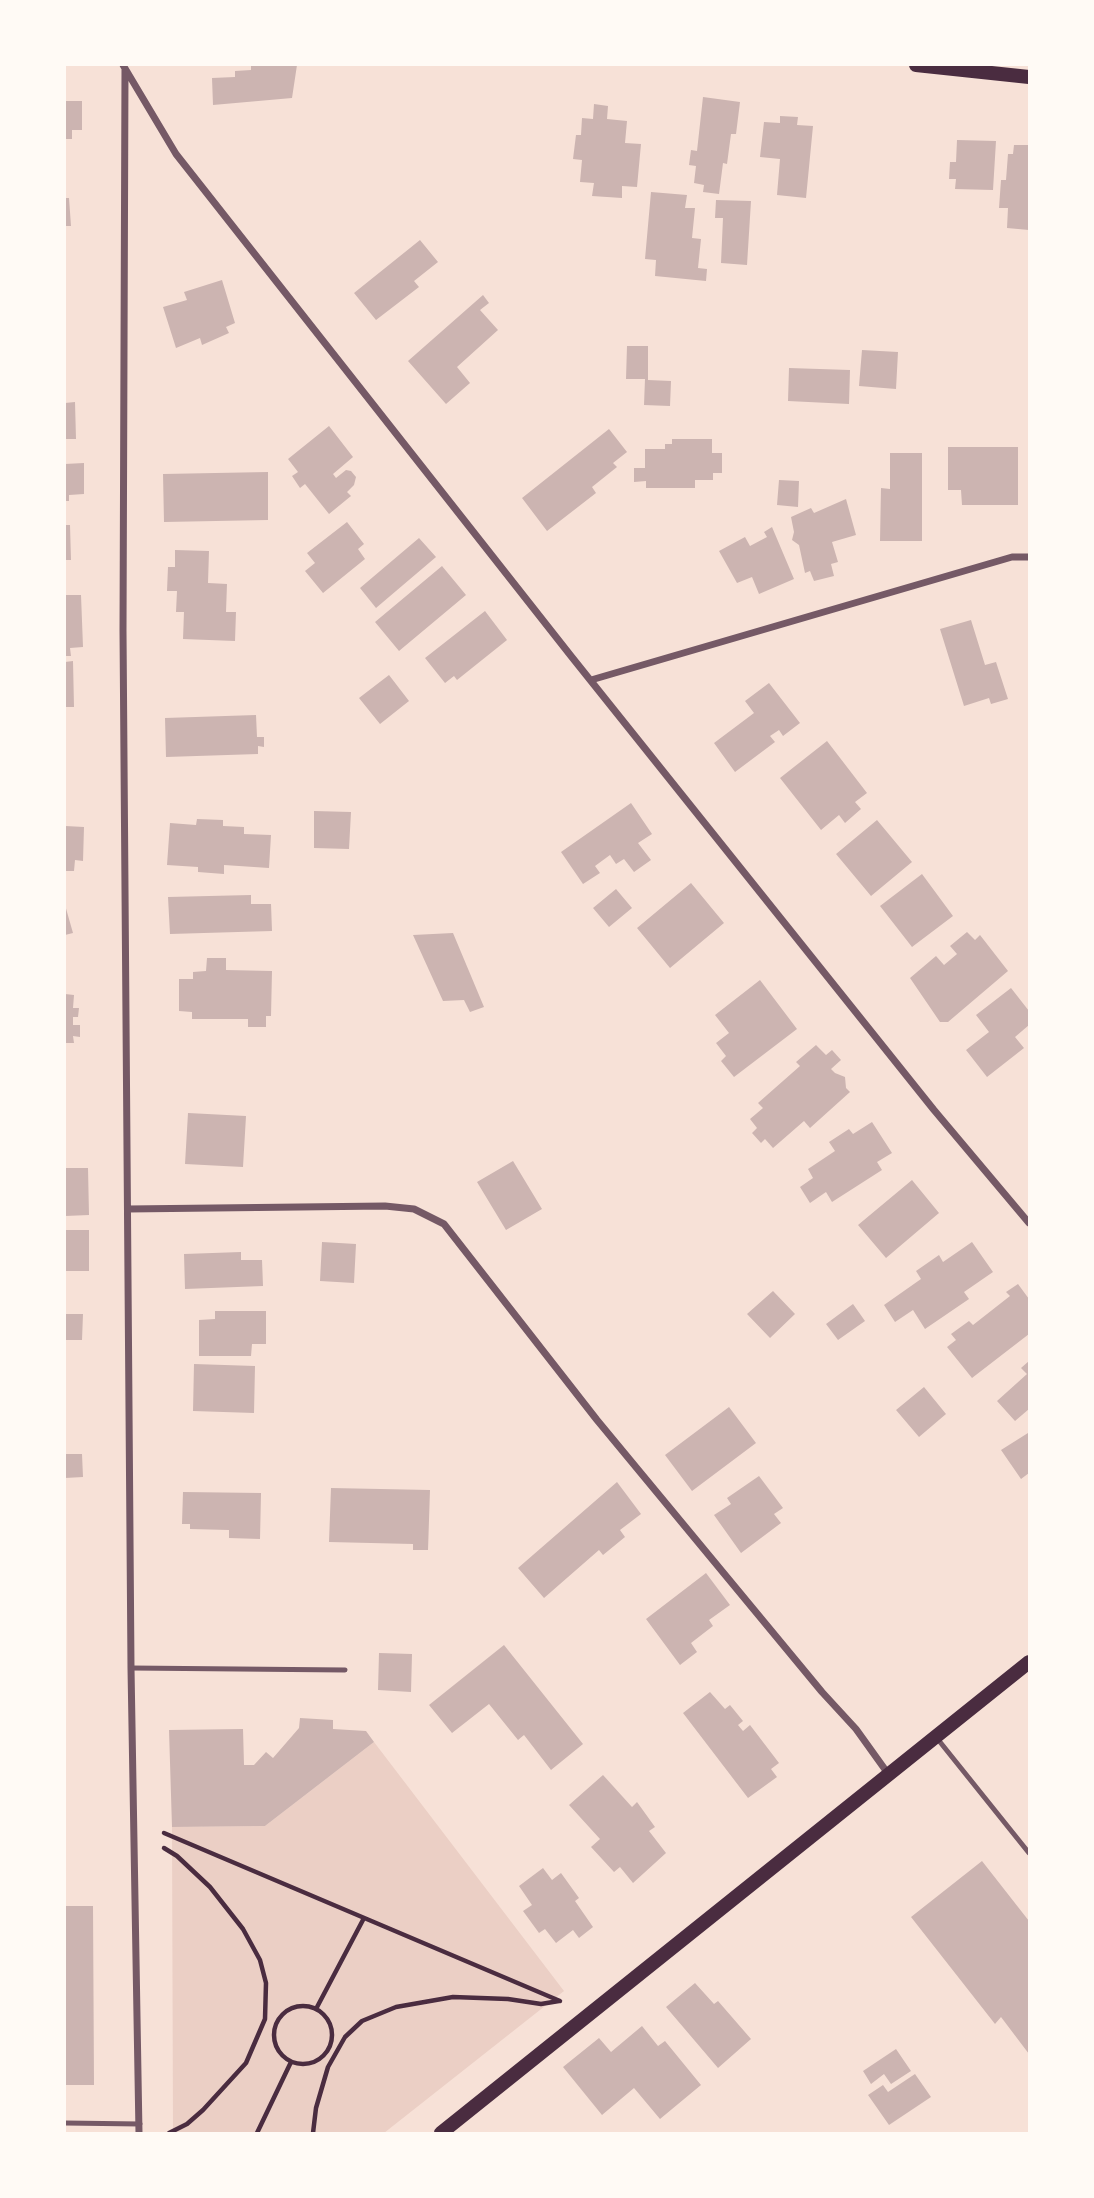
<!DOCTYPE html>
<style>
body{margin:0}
#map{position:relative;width:1094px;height:2198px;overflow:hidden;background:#f7e1d7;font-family:"DejaVu Sans",sans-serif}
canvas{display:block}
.frame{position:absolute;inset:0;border:66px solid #fffaf5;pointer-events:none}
</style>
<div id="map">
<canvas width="1094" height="2198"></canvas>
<div class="frame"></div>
</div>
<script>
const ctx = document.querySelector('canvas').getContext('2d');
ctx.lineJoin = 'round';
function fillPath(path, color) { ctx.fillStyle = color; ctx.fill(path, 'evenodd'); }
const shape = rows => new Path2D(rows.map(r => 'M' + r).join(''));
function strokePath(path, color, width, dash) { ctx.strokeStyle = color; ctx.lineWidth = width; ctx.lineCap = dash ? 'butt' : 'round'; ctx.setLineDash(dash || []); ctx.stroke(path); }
const green = shape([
 [374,1742,564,1991,384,2133,173,2133,172,1827,265,1826]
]);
const building = shape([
 [251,65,297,65,292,98,213,105,212,78,235,77,235,71,251,70],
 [703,97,740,102,736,134,731,134,727,164,723,163,719,194,703,192,704,185,694,183,696,166,689,165,691,150,697,151],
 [65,101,82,101,82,130,72,130,72,139,65,139],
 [594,104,608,106,607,119,627,121,625,143,641,144,637,187,622,186,622,198,592,196,594,183,580,182,582,160,573,159,576,135,581,135,582,118,593,119],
 [780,116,798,117,797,125,813,126,806,198,777,195,780,159,760,157,764,122,780,123],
 [957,140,996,141,993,190,955,189,956,179,949,179,950,162,956,162],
 [1014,145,1029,145,1029,230,1007,228,1008,208,999,208,1001,180,1006,180,1008,154,1013,154],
 [651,192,687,195,685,208,695,208,692,238,701,239,698,268,707,269,706,281,655,276,656,260,645,259],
 [65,198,69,198,71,226,65,226],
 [716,200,751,201,747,265,721,263,723,218,715,218],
 [420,240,438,262,414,281,419,287,376,320,354,293],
 [222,280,235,323,226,327,229,333,202,345,200,338,176,348,163,307,187,300,184,292],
 [483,295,489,303,480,310,498,330,457,367,470,383,446,404,408,361],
 [627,346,648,346,648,380,671,381,670,406,644,405,645,379,626,379],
 [862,350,898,352,896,389,859,386],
 [789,368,850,370,849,404,788,401],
 [75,402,76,439,65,439,65,403],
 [329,426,353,457,333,474,336,478,346,470,351,471,356,477,354,485,347,492,351,496,329,514,305,484,300,488,292,476,298,472,288,459],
 [609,429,627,452,613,463,617,467,592,487,596,493,547,531,522,498],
 [672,439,712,439,712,453,722,453,722,473,713,473,713,480,695,480,695,488,646,488,646,481,634,482,634,468,645,468,645,449,665,449,665,444,672,444],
 [948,447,1018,447,1018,505,962,505,961,490,948,490],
 [890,453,922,453,922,541,880,541,881,488,890,489],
 [84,463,84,494,69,495,69,501,65,501,65,464],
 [268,472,268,520,164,522,163,474],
 [779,480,799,481,798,507,777,505],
 [846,499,856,535,832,542,838,562,831,564,834,576,814,581,810,571,805,573,799,545,792,540,794,532,791,517,811,508,814,513],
 [347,522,364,544,358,549,365,559,323,593,305,571,315,563,307,553],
 [65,525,70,525,71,560,65,560],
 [772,527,794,579,759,594,752,577,737,583,719,551,745,537,750,546,767,537,764,532],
 [419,538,436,557,376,608,360,588],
 [175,550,209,551,208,583,227,584,226,612,236,612,235,641,183,639,184,612,176,612,177,591,167,591,168,567,175,567],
 [442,566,466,595,399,651,375,622],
 [65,595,81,595,83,647,70,648,71,656,65,656],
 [485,611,507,640,457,680,454,676,445,683,425,658],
 [971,620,985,665,996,662,1008,699,991,704,989,698,964,706,940,629],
 [73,661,74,707,65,707,65,662],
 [389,675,409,701,380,724,359,698],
 [769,683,800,723,783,736,779,730,770,736,775,742,735,772,714,743,754,713,745,701],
 [256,715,257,737,264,737,264,747,258,746,258,754,166,757,165,718],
 [827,741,867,793,855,802,861,809,845,823,839,815,821,830,780,778],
 [631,803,652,834,638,843,651,860,634,872,624,859,616,864,610,855,595,866,600,873,583,884,561,852],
 [314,811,351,812,349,849,314,848],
 [197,819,223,820,223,826,244,827,244,834,271,835,269,868,224,865,224,874,198,872,198,867,167,865,170,823,196,825],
 [877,820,912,862,871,896,836,854],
 [65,826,84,827,83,861,75,860,74,871,65,871],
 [922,874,953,916,912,947,880,906],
 [691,883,724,923,670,968,637,928],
 [616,889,632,908,609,927,593,908],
 [251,895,251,904,271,904,272,931,170,934,168,897],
 [65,905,73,933,65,935],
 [967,932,975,940,980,935,1008,971,948,1022,940,1022,910,978,936,956,944,965,957,954,950,946],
 [453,933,484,1007,470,1012,464,1000,443,1001,413,935],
 [207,958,226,958,226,970,272,971,271,1016,266,1016,266,1027,248,1027,248,1019,192,1019,192,1012,179,1011,179,979,193,979,193,972,206,971],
 [760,980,797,1029,734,1077,721,1061,726,1056,716,1043,729,1033,715,1015],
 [1011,988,1029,1011,1029,1025,1015,1037,1024,1048,987,1077,966,1050,989,1032,976,1015],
 [65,994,74,995,73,1008,79,1008,78,1017,73,1017,73,1025,80,1025,80,1037,73,1036,74,1043,65,1043],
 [816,1045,826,1055,832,1050,841,1060,831,1069,835,1073,845,1077,846,1088,850,1092,810,1128,804,1121,773,1148,765,1139,761,1143,752,1133,757,1128,750,1119,763,1108,758,1103,800,1066,796,1062],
 [188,1113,246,1116,243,1167,185,1164],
 [872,1122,892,1153,877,1162,882,1170,832,1202,826,1192,810,1203,800,1187,813,1178,808,1169,835,1151,829,1142,849,1129,853,1134],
 [513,1161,542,1209,506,1230,477,1182],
 [65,1168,88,1168,89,1215,65,1216],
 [912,1180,939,1213,886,1258,858,1225],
 [65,1230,89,1230,89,1271,65,1271],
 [322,1242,356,1244,354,1283,320,1281],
 [972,1242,993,1272,964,1292,969,1299,925,1329,913,1310,895,1322,884,1305,921,1279,916,1271,939,1255,943,1262],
 [241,1252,241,1260,262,1260,263,1286,185,1289,184,1254],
 [1018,1284,1029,1299,1029,1334,972,1378,947,1347,956,1340,951,1334,969,1321,973,1325,1010,1296,1006,1292],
 [773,1291,795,1314,770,1338,747,1314],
 [853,1304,865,1321,838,1340,826,1324],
 [215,1311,266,1311,266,1344,252,1344,251,1356,199,1356,199,1320,215,1319],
 [65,1314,83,1314,82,1340,65,1340],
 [1029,1361,1029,1409,1015,1421,997,1401,1027,1374,1021,1368],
 [194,1364,255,1366,254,1413,193,1411],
 [924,1387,946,1414,919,1437,896,1410],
 [729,1407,756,1443,692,1491,665,1455],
 [1028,1433,1029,1473,1021,1479,1001,1450],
 [65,1454,82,1454,83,1477,65,1478],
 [759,1476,783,1508,774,1514,781,1523,741,1553,714,1515,731,1504,727,1498],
 [617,1482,641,1514,620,1530,625,1537,603,1555,599,1550,544,1598,518,1568],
 [331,1488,430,1490,428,1550,413,1550,413,1544,329,1542],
 [183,1492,261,1493,260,1539,229,1538,229,1530,190,1529,190,1524,182,1524],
 [706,1573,730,1605,709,1620,713,1626,691,1643,697,1652,680,1665,646,1619],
 [504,1645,583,1744,551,1770,524,1735,518,1740,489,1704,452,1733,429,1705],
 [379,1653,412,1654,411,1692,378,1690],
 [710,1692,725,1709,730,1705,743,1721,738,1725,743,1731,750,1725,779,1763,771,1769,777,1777,748,1798,683,1713],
 [300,1718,333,1720,333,1729,366,1731,374,1742,265,1826,172,1827,169,1730,243,1729,244,1765,254,1765,266,1752,273,1758,299,1728],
 [603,1775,632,1807,637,1802,655,1827,649,1831,666,1853,633,1883,620,1867,614,1872,591,1847,600,1839,569,1805],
 [982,1861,1029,1921,1029,2054,1001,2017,995,2024,911,1917],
 [543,1868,552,1880,561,1873,579,1898,575,1901,593,1927,579,1938,573,1930,556,1943,545,1929,539,1933,523,1911,532,1905,519,1886],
 [65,1906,93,1906,94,2085,65,2085],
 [695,1983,714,2004,718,2001,751,2039,718,2068,666,2007],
 [642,2026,658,2046,665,2041,701,2085,660,2119,634,2088,602,2115,563,2067,599,2038,611,2052],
 [896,2049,911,2071,891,2084,884,2074,871,2084,863,2071],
 [915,2074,931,2097,889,2125,868,2095,883,2085,888,2092]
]);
const path = shape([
 [164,1833,560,2001],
 [164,1848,177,1856,210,1887,243,1929,260,1960,266,1983,265,2019,246,2063,203,2110,187,2124,169,2133],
 '274 2035a29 29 0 1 1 58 0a29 29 0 1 1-58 0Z',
 [316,2009,364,1918],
 [257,2133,291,2062],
 [313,2133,316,2108,328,2067,345,2037,362,2021,396,2007,453,1997,508,1999,541,2004,559,2001]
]);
const service = shape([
 [131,1668,345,1670],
 [936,1737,1029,1853],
 [65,2123,140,2124]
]);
const minor = shape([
 [123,65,176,154,571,656,934,1110,1029,1223],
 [125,69,123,630,131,1668,139,2133],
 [591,680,1012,557,1029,557],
 [128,1209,385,1206,414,1209,444,1224,597,1420,822,1692,856,1729,889,1775]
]);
const secondary = shape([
 [916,65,1029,77],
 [441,2133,1029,1662]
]);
fillPath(green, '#ebcfc5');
fillPath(building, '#ccb4b1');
strokePath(path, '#4a2c40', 4.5);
strokePath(service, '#755966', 5);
strokePath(minor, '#755966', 7);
strokePath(secondary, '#4a2c40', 14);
</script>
